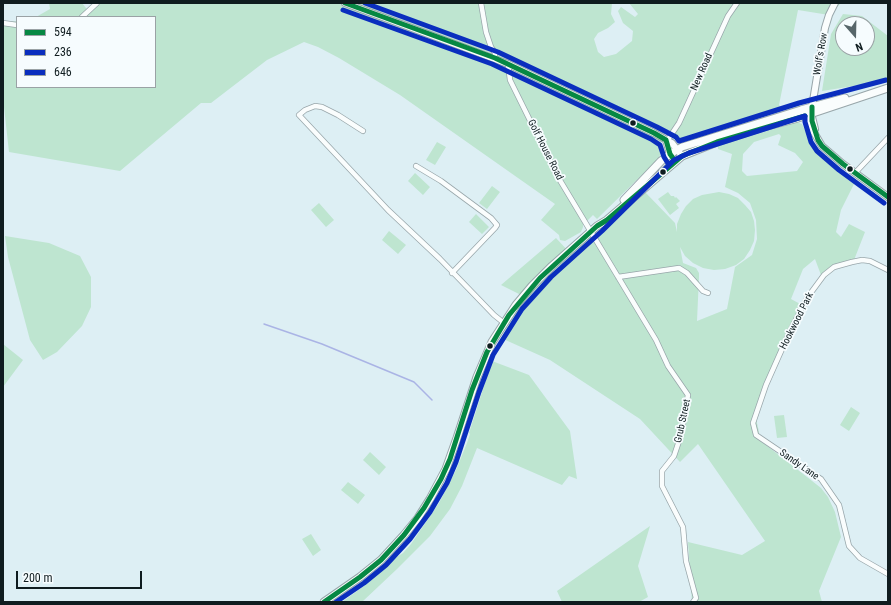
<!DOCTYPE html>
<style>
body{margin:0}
#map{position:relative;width:891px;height:605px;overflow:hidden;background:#ddeff4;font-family:"Roboto Condensed",sans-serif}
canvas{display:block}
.frame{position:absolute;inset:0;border:4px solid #0f1c1f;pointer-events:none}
.legend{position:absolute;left:16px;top:16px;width:140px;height:72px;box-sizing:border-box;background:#f6fcfe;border:1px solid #9aa2a5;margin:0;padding:5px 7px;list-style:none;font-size:12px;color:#0f1c1f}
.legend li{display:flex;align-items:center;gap:8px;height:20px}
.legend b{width:20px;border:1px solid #9aa2a5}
.north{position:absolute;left:835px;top:16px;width:40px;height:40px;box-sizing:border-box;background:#f6fcfe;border:1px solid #9aa2a5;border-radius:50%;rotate:160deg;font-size:11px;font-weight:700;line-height:16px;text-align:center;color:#0f1c1f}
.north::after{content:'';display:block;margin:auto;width:14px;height:18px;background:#57666a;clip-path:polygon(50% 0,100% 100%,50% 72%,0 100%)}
.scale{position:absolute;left:16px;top:571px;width:126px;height:18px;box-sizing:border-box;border:2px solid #0f1c1f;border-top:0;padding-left:5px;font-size:12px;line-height:14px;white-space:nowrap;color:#0f1c1f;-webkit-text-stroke:3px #f6fcfe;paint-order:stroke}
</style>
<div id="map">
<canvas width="891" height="605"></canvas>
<div class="frame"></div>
<ul class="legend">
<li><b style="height:5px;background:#068843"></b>594</li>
<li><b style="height:5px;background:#0a2ebe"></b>236</li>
<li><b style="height:5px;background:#0a2ebe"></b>646</li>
</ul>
<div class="north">N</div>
<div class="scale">200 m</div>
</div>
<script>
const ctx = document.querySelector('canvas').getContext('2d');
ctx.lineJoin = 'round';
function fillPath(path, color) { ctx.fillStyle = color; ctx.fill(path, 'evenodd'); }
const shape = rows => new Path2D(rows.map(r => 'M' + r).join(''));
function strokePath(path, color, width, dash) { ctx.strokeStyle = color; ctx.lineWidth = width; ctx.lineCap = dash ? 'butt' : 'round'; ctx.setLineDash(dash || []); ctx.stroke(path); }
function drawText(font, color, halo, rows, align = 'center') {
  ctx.font = font + ' "Roboto Condensed",sans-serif'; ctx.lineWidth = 3.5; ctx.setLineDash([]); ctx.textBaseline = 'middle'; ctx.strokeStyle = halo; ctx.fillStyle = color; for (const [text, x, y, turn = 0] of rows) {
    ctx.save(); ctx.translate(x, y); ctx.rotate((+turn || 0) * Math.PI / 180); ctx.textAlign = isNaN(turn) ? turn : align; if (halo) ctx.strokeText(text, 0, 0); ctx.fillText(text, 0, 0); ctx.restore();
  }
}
const green = shape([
 [49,3,82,3,90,13,101,3,612,3,611,14,615,22,608,28,598,33,594,39,598,52,604,57,616,54,632,41,633,31,623,23,618,11,621,7,635,17,638,14,629,3,841,3,829,15,798,10,779,105,783,110,686,143,680,141,675,138,665,134,660,145,661,151,659,158,597,219,593,215,588,220,583,223,583,227,581,232,565,241,560,240,559,235,541,220,555,204,400,95,339,58,318,47,304,42,267,60,211,103,201,103,120,171,9,152,3,98,3,23,17,21,17,87,155,87,155,17,36,17,50,9],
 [843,14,862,16,888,36,888,78,860,85,822,91,831,34],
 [843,24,867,24,867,48,843,48],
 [797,122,802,124,815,150,855,182,841,210,836,232,841,237,849,224,865,232,854,260,834,265,821,275,815,259,803,269,791,299,802,305,755,414,759,432,757,438,807,477,821,488,828,497,835,512,841,537,819,591,822,602,692,602,688,542,742,555,765,541,698,444,680,462,640,419,550,360,501,338,525,297,501,285,556,238,570,253,637,197,645,192,675,223,677,232,677,224,681,214,686,206,693,199,702,195,719,192,729,194,738,198,745,205,751,212,754,221,755,230,754,241,750,250,744,259,736,265,725,269,714,270,703,268,693,263,685,256,680,247,683,263,696,268,699,273,699,277,697,321,727,309,735,267,752,255,757,239,756,220,750,203,738,193,725,187,732,154,718,149,718,146],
 [779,134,781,136,778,145,795,153,803,162,797,171,747,176,742,171,743,154,754,142],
 [437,142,446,147,435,165,426,160],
 [415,173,430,187,423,195,408,181],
 [492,186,500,192,487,209,479,203],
 [668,192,671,196,674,196,675,198,676,197,680,201,676,204,679,208,670,215,658,199],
 [319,203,334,220,326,227,311,210],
 [476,214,489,227,482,234,469,222],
 [389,231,406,245,398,254,382,240],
 [5,236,49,243,80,256,91,277,91,307,82,326,57,352,43,360,30,340,8,257],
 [3,344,23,360,3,387],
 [492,361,529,375,570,431,577,479,569,476,562,485,477,448,462,486,450,509,430,536,397,569,362,602,342,602,364,586,392,560,403,553,411,544,439,503,456,470,467,443,470,434,469,433],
 [851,407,860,413,849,431,840,425],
 [784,415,787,437,777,438,774,416],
 [370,452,386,467,379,475,363,460],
 [348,482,365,495,358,504,341,490],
 [650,526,638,566,648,597,639,602,562,602,557,591],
 [311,534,321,550,313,556,302,539]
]);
const stream = shape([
 [264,324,322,344,414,382,432,400]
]);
const street = shape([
 [481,3,486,32,491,47,495,53,495,58],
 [82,17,97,3],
 [3,23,17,25],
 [508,64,510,80,558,177,656,340,668,366,688,395,681,435,674,456,662,471,662,486,683,527,686,561,696,598,693,602],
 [363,131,338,115,322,107,315,106,305,110,299,115,388,210,440,259,494,315,504,323],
 [666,140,669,138,679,123,728,16,737,3],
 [416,166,441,181,491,218,497,225,495,228,452,273],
 [855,173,888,138],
 [888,270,870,261,862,260,852,262,834,267,824,275,807,298,790,331,766,385,753,423,756,435,821,479,839,505,849,546,860,558,888,574],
 [618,277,679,268,687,273,703,291,708,293]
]);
const secondary = shape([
 [345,3,508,64,654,133,672,143,682,156],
 [812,107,825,28,829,15,835,3],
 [806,112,805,116,809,124,822,146,843,164,888,197],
 [811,113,815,129],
 [666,140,670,154,675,161]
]);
const primary = shape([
 [624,200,661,161,670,154,682,147,801,110,845,98],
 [324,602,360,577,381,560,404,535,418,518,430,499,446,469,457,438,477,377,492,342,516,305,532,286,552,266,597,226,607,220,682,156,717,142,764,127,798,118,888,88]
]);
const bus1 = shape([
 [345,3,495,58,654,133,666,140,670,154,675,161],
 [812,107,812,121,818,140,822,146,843,164,888,197],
 [324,602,360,577,381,560,404,535,424,508,441,479,450,459,472,390,487,352,509,315,540,278,597,226,607,220,682,156,717,142,805,116]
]);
const bus2 = shape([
 [343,10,492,64,651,139,660,145,664,157,669,165],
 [336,602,364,583,386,565,410,539,430,512,447,483,456,462,479,392,493,355,522,309,551,277,602,231,674,160,689,153,805,116,805,122,811,142,817,151,839,170,884,203]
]);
const bus3 = shape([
 [365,3,498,52,657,127,676,137,679,141,799,103,886,80]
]);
const markers = [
 [633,123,3.5,"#0f1c1f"],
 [850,169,3.5,"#0f1c1f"],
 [663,172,3.5,"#0f1c1f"],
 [490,346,3.5,"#0f1c1f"]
];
const streetNames = [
 ["Wolf's Row",821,54,-80],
 ["New Road",702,72,-66],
 ["Golf House Road",545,150,63],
 ["Hookwood Park",797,321,-63],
 ["Grub Street",683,421,-78],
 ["Sandy Lane",799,465,35]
];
fillPath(green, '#bee5d0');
strokePath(stream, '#aab4e5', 1.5);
strokePath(street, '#98a6aa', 6);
strokePath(secondary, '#98a6aa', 8);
strokePath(primary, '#98a6aa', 9);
strokePath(street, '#fafdfd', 4.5);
strokePath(secondary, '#fafdfd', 6);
strokePath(primary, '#fafdfd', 7);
strokePath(bus1, '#068843', 5);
strokePath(bus2, '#0a2ebe', 5);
strokePath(bus3, '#0a2ebe', 5);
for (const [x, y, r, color] of markers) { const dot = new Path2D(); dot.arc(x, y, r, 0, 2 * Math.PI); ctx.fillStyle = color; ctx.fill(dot); strokePath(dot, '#f6fcfe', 1.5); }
drawText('10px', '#0f1c1f', '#f6fcfe', streetNames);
</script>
